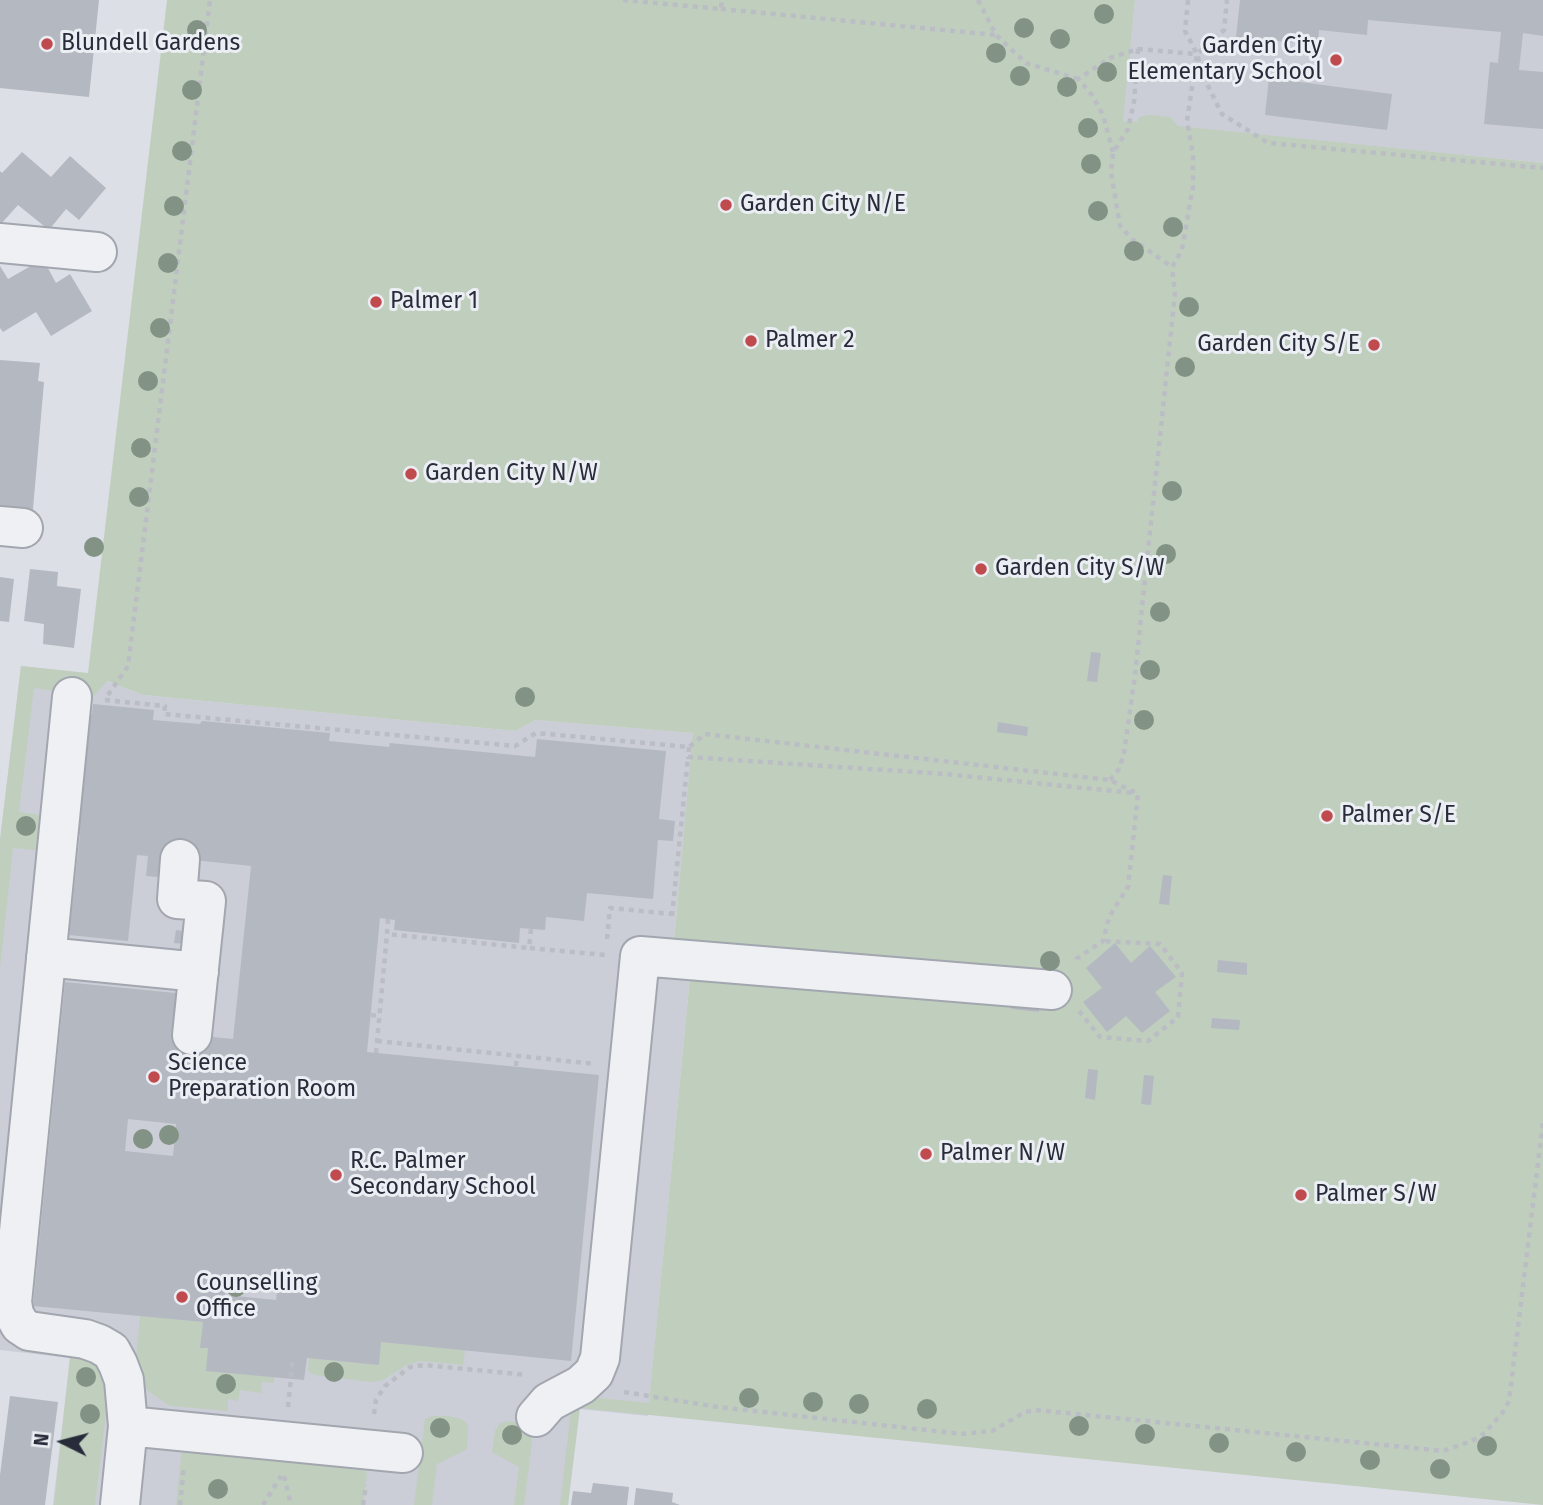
<!DOCTYPE html>
<style>
body{margin:0}
#map{position:relative;width:1543px;height:1505px;overflow:hidden;background:#dcdfe5;font-family:"Fira Sans",sans-serif}
canvas{display:block}
.north{position:absolute;left:28px;top:1407px;width:70px;height:70px;-webkit-text-stroke:5px #ebeef3;paint-order:stroke;rotate:276deg;font-size:19px;font-weight:700;line-height:28px;text-align:center;color:#282c3a}
.north::after{content:'';display:block;margin:auto;width:24px;height:32px;background:#282c3a;clip-path:polygon(50% 0,100% 100%,50% 72%,0 100%)}
</style>
<div id="map">
<canvas width="1543" height="1505"></canvas>
<div class="north">N</div>
</div>
<script>
const ctx = document.querySelector('canvas').getContext('2d');
ctx.lineJoin = 'round';
function fillPath(path, color) { ctx.fillStyle = color; ctx.fill(path, 'evenodd'); }
const shape = rows => new Path2D(rows.map(r => 'M' + r).join(''));
function strokePath(path, color, width, dash) { ctx.strokeStyle = color; ctx.lineWidth = width; ctx.lineCap = dash ? 'butt' : 'round'; ctx.setLineDash(dash || []); ctx.stroke(path); }
function drawText(font, color, halo, rows, align = 'center') {
  ctx.font = font + ' "Fira Sans",sans-serif'; ctx.lineWidth = 6; ctx.setLineDash([]); ctx.textBaseline = 'middle'; ctx.strokeStyle = halo; ctx.fillStyle = color; for (const [text, x, y, turn = 0] of rows) {
    ctx.save(); ctx.translate(x, y); ctx.rotate((+turn || 0) * Math.PI / 180); ctx.textAlign = isNaN(turn) ? turn : align; if (halo) ctx.strokeText(text, 0, 0); ctx.fillText(text, 0, 0); ctx.restore();
  }
}
const built = shape([
 [1135,0,1543,0,1543,163,1122,121],
 [21,666,88,674,143,695,515,731,536,720,694,733,674,942,693,944,648,1416,579,1409,568,1505,53,1505,70,1358,0,1350,0,840]
]);
const green = shape([
 [167,0,1135,0,1123,121,1137,122,1139,117,1150,115,1170,117,1178,126,1543,163,1543,1505,580,1408,568,1505,560,1505,571,1409,587,1397,649,1403,693,945,674,942,693,733,536,720,515,731,143,695,107,681,94,696,34,688,19,812,40,815,36,850,13,848,0,968,0,840,21,666,88,673],
 [140,1316,203,1322,200,1348,208,1348,207,1371,274,1377,274,1383,262,1382,261,1393,240,1390,238,1401,228,1399,228,1411,170,1406,148,1391,135,1370],
 [381,1342,465,1350,463,1365,420,1361,407,1365,383,1380,371,1382,315,1375,308,1371,309,1358,379,1365],
 [70,1357,85,1360,97,1366,106,1380,108,1397,95,1505,54,1505],
 [433,1416,448,1416,461,1419,468,1424,467,1449,437,1464,432,1505,414,1505,425,1419],
 [511,1421,519,1423,530,1434,532,1442,524,1505,514,1505,519,1467,492,1452,495,1431,500,1423],
 [182,1447,362,1467,367,1474,363,1505,176,1505]
]);
const building = shape([
 [0,0,99,0,89,97,0,88],
 [1240,0,1543,0,1543,36,1523,33,1519,70,1543,72,1543,129,1484,124,1490,62,1498,63,1501,32,1368,20,1367,35,1319,30,1318,45,1236,37],
 [1269,78,1392,94,1387,130,1265,115],
 [22,152,51,177,70,156,106,188,79,220,66,209,49,230,18,205,0,225,0,171,2,173],
 [43,259,56,283,70,274,92,311,51,336,36,312,3,332,0,328,0,266,8,279],
 [0,360,40,363,38,381,44,382,33,509,0,506],
 [30,569,58,572,57,586,81,589,74,648,43,644,44,624,24,621],
 [0,577,14,579,9,622,0,621],
 [1091,652,1101,653,1097,682,1087,681],
 [93,704,154,710,153,720,200,724,202,721,330,733,329,741,389,747,390,743,535,757,537,739,666,751,659,819,675,821,673,841,658,840,653,899,587,893,584,921,546,917,545,930,520,928,519,943,394,930,395,920,380,918,367,1052,599,1075,571,1361,381,1342,379,1365,307,1358,304,1380,206,1371,208,1348,200,1348,203,1322,33,1306,65,982,185,994,181,1034,233,1039,251,866,194,860,192,880,146,876,148,856,137,855,128,941,69,935,80,835,68,834,80,713,92,715],
 [128,1119,176,1124,173,1156,125,1151],
 [227,1278,278,1283,276,1300,225,1295],
 [998,722,1028,727,1027,736,997,732],
 [1163,875,1172,876,1169,905,1159,904],
 [176,930,191,932,189,944,174,943],
 [1115,943,1131,963,1150,946,1176,977,1155,992,1170,1011,1142,1033,1126,1016,1107,1032,1083,1002,1102,988,1086,968],
 [1218,960,1247,963,1247,975,1217,972],
 [1013,998,1040,1001,1039,1012,1011,1009],
 [1212,1018,1240,1020,1239,1030,1211,1028],
 [1088,1069,1098,1070,1095,1100,1085,1098],
 [1144,1075,1154,1076,1151,1105,1141,1104],
 [10,1396,58,1402,45,1505,0,1505,0,1475],
 [593,1483,629,1487,627,1505,571,1505,573,1491,591,1493],
 [636,1488,673,1493,672,1502,680,1505,634,1505]
]);
const path = shape([
 [623,0,721,9,722,0],
 [978,0,996,35,1026,63,1078,79],
 [1188,0,1185,31,1197,54,1205,80,1222,114,1268,143,1543,168],
 [721,9,996,35],
 [1138,49,1134,102,1128,129,1113,153,1111,172,1120,226,1132,239,1172,267,1182,250,1193,186,1193,155,1187,121,1197,54,1224,30,1227,0],
 [1113,152,1103,115,1092,95,1078,79,1110,58,1138,49,1196,54],
 [108,695,128,666,210,0],
 [105,700,165,706,164,714,515,746,536,733,689,747,705,734,1110,780,1138,794,1128,887,1109,917,1103,941,1076,959,1075,964],
 [689,747,688,757,945,774,1133,793],
 [1110,780,1119,769,1124,753,1135,675,1175,293,1172,267],
 [672,916,688,757],
 [388,919,387,934,529,948],
 [531,929,529,948,605,955],
 [607,939,610,908,672,914],
 [1079,1011,1100,1037,1148,1041,1178,1017,1182,973,1160,944,1103,941],
 [371,1015,379,1016],
 [377,1041,595,1064],
 [376,1053,387,934],
 [516,1066,517,1056],
 [624,1392,718,1407,962,1434,992,1431,1025,1412,1036,1410,1443,1451,1472,1441,1485,1433,1503,1412,1509,1401,1543,1122],
 [288,1407,293,1357],
 [374,1414,376,1400,385,1386,410,1367,425,1365,527,1375],
 [284,1476,291,1505],
 [180,1505,184,1466],
 [263,1505,281,1476],
 [363,1505,366,1485]
]);
const minor = shape([
 [0,243,97,252],
 [0,526,23,528],
 [72,697,12,1302,14,1314,20,1325,29,1331,85,1339,99,1344,111,1351,118,1364,124,1380,128,1426,120,1505],
 [180,859,177,899,206,901,192,1035],
 [46,957,199,972],
 [536,1417,549,1402,581,1385,594,1373,600,1358,640,956,1052,990],
 [128,1426,403,1453]
]);
const trees = [
 [1104,14],
 [1024,28],
 [197,30],
 [1060,39],
 [996,53],
 [1107,72],
 [1020,76],
 [1067,87],
 [192,90],
 [1088,128],
 [182,151],
 [1091,164],
 [174,206],
 [1098,211],
 [1173,227],
 [1134,251],
 [168,263],
 [1189,307],
 [160,328],
 [1185,367],
 [148,381],
 [141,448],
 [1172,491],
 [139,497],
 [94,547],
 [1166,554],
 [1160,612],
 [1150,670],
 [525,697],
 [1144,720],
 [26,826],
 [1050,961],
 [169,1135],
 [143,1139],
 [236,1287],
 [334,1372],
 [86,1377],
 [226,1384],
 [749,1398],
 [813,1402],
 [859,1404],
 [927,1409],
 [90,1414],
 [1079,1426],
 [440,1428],
 [1145,1434],
 [512,1435],
 [1219,1443],
 [1487,1446],
 [1296,1452],
 [1370,1460],
 [1440,1469],
 [218,1489]
];
const markers = [
 [47,44,7,"#c04b4f"],
 [1336,60,7,"#c04b4f"],
 [726,205,7,"#c04b4f"],
 [376,302,7,"#c04b4f"],
 [751,341,7,"#c04b4f"],
 [1374,345,7,"#c04b4f"],
 [411,474,7,"#c04b4f"],
 [981,569,7,"#c04b4f"],
 [1327,816,7,"#c04b4f"],
 [154,1077,7,"#c04b4f"],
 [926,1154,7,"#c04b4f"],
 [336,1175,7,"#c04b4f"],
 [1301,1195,7,"#c04b4f"],
 [182,1297,7,"#c04b4f"]
];
const poiNames = [
 ["Blundell Gardens",61,44],
 ["Garden City",1322,47,"right"],
 ["Elementary School",1322,73,"right"],
 ["Garden City N/E",740,205],
 ["Palmer 1",390,302],
 ["Palmer 2",765,341],
 ["Garden City S/E",1360,345,"right"],
 ["Garden City N/W",425,474],
 ["Garden City S/W",995,569],
 ["Palmer S/E",1341,816],
 ["Science",168,1064],
 ["Preparation Room",168,1090],
 ["Palmer N/W",940,1154],
 ["R.C. Palmer",350,1162],
 ["Secondary School",350,1188],
 ["Palmer S/W",1315,1195],
 ["Counselling",196,1284],
 ["Office",196,1310]
];
fillPath(built, '#cbced6');
fillPath(green, '#c0cebe');
fillPath(building, '#b4b8c1');
strokePath(minor, '#a2a6ae', 42);
strokePath(path, '#bbbdc4', 4.5, [5, 5]);
strokePath(minor, '#eff0f4', 38);
ctx.fillStyle = '#829385';
for (const [x, y] of trees) { ctx.beginPath(); ctx.arc(x, y, 10, 0, 2 * Math.PI); ctx.fill(); }
for (const [x, y, r, color] of markers) { const dot = new Path2D(); dot.arc(x, y, r, 0, 2 * Math.PI); ctx.fillStyle = color; ctx.fill(dot); strokePath(dot, '#ebeef3', 2.5); }
drawText('23px', '#282c3a', '#ebeef3', poiNames, 'left');
</script>
